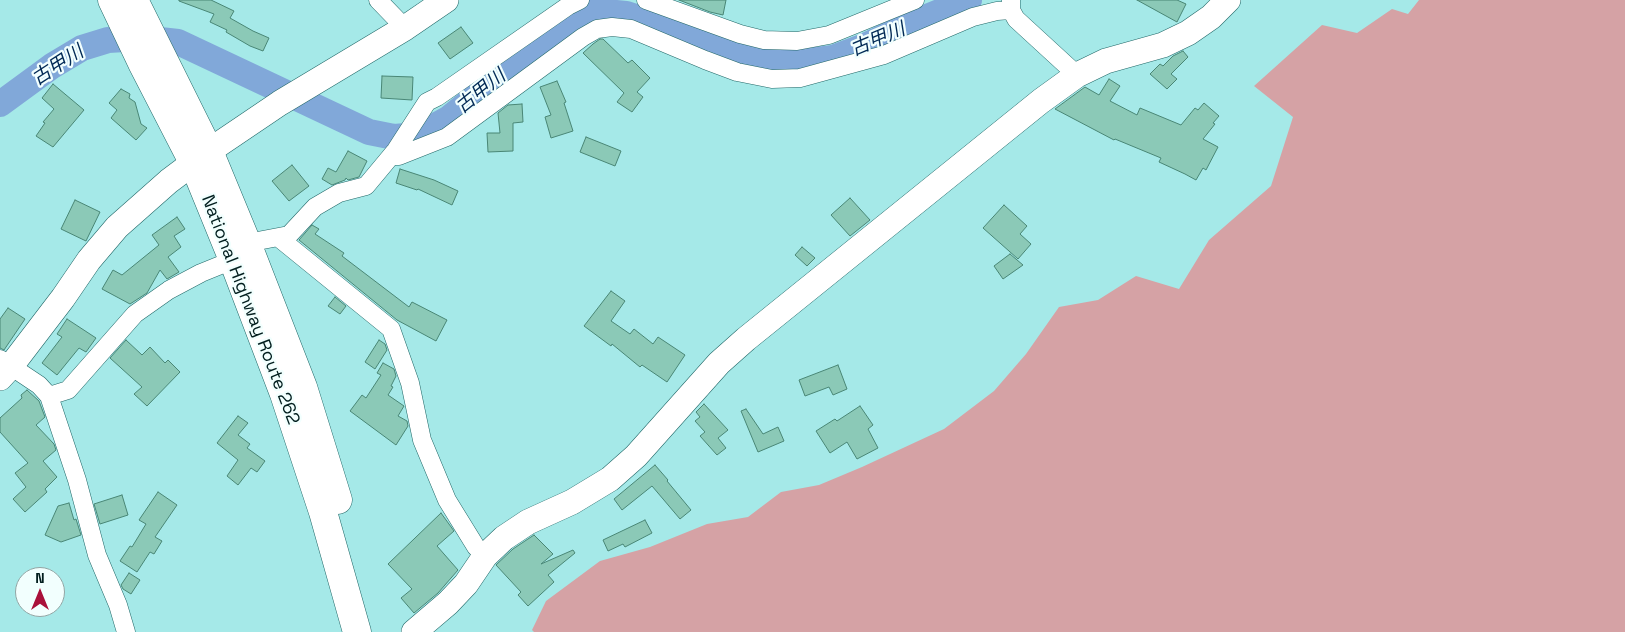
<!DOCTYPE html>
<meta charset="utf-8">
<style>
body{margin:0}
#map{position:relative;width:1625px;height:632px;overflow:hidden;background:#a5e9e8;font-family:"Space Grotesk",sans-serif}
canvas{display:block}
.north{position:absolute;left:15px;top:567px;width:50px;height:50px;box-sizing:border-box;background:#f2fffe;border:1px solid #92a5a4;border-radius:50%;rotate:0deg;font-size:14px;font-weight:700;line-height:20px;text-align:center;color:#021e1e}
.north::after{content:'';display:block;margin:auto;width:18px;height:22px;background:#a9113b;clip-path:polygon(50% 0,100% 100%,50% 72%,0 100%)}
</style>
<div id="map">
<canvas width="1625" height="632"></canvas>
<div class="north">N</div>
</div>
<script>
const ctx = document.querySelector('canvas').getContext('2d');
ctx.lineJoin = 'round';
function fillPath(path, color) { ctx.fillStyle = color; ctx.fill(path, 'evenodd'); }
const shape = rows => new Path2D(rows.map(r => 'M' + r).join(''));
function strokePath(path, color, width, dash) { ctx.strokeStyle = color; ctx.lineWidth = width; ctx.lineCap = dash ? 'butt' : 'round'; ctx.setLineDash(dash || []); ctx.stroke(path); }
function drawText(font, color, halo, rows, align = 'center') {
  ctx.font = font + ' "Space Grotesk","Noto Sans JP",sans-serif'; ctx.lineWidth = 4.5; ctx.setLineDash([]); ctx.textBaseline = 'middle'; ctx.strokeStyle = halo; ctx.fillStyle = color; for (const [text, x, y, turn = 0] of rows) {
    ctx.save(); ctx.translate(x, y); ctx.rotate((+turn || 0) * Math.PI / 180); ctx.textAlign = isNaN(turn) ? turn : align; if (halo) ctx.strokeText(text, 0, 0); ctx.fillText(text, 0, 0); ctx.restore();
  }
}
const green = shape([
 [1419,0,1625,0,1625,632,534,632,532,630,546,601,600,561,650,547,707,524,748,517,781,492,819,485,862,467,944,429,994,391,1026,354,1059,307,1098,300,1136,276,1179,289,1209,240,1271,186,1293,117,1254,86,1322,25,1357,33,1392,9,1408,14]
]);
const river = shape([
 [0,104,52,66,82,48,108,40,142,38,178,42,369,132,394,137,419,135,448,119,567,22,597,11,626,14,679,31,757,60,807,61,833,58,865,46,917,21,969,0]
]);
const building = shape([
 [179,0,211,0,234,11,230,18,253,31,269,38,263,51,250,46,226,32,227,30,210,22,214,14,179,1,179,0],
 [679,0,726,0,723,15,710,12,679,0],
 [1137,0,1177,0,1186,4,1177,22,1137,0],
 [461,27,473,43,450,59,438,43,461,27],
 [600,39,603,39,628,63,632,60,650,78,637,92,643,97,632,112,617,102,624,93,583,53,593,44,600,39],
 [1183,51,1188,57,1171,74,1177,79,1167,89,1150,74,1160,64,1163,66,1173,56,1183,51],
 [382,76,413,77,412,100,381,98,382,76],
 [1109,79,1120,86,1110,101,1137,115,1140,108,1181,125,1195,108,1198,110,1204,103,1219,116,1213,123,1215,124,1203,139,1218,147,1206,170,1203,168,1196,180,1185,174,1159,162,1161,158,1115,139,1114,140,1055,109,1085,87,1099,95,1109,79],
 [557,81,566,102,564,103,573,131,551,138,545,117,551,115,540,87,557,81],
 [53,84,84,110,53,147,36,136,45,123,43,122,54,109,42,98,53,84],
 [121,89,130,94,129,98,135,102,141,124,147,128,136,140,111,118,117,110,109,103,121,89],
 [522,104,523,122,513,123,513,151,488,152,487,133,500,133,498,113,508,105,522,104],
 [586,137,621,151,615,166,580,152,586,137],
 [348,151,367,161,359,177,348,180,346,178,345,180,332,185,322,179,328,168,336,172,348,151],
 [292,165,309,186,289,201,272,181,292,165],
 [400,169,434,180,458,191,452,205,418,189,417,190,396,183,400,169],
 [850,198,870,220,850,236,831,215,850,198],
 [75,200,100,212,86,241,61,229,75,200],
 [1004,205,1027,226,1020,234,1031,244,1018,259,983,228,1004,205],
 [177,217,185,229,174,236,181,247,168,257,179,272,167,279,160,270,147,293,130,304,102,289,113,270,122,275,159,245,152,235,177,217],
 [312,225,319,229,315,234,344,253,342,256,409,307,412,302,447,320,436,341,397,320,299,240,312,225],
 [802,247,815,258,807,266,795,255,802,247],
 [1010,254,1023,265,1003,279,994,266,1010,254],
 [611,291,625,301,611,321,630,334,634,329,653,344,658,337,685,355,667,382,642,365,640,367,612,344,611,346,584,326,611,291],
 [335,297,346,306,340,314,328,306,335,297],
 [8,308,25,319,4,350,0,348,0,319,8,308],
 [67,319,96,338,86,352,79,348,57,375,42,363,62,337,57,334,67,319],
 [126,340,142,355,150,347,165,363,168,360,180,372,147,406,134,394,142,387,110,358,126,340],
 [379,340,385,344,387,350,375,369,365,362,379,340],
 [383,363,394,369,396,376,391,386,393,387,388,395,404,406,398,416,407,421,408,426,396,445,350,411,362,395,366,398,381,375,377,373,383,363],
 [838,365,847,389,833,395,829,387,805,396,799,380,838,365],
 [27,390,39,401,45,417,36,425,54,444,56,450,43,461,57,477,45,489,47,492,25,512,13,499,26,487,15,473,28,463,0,432,0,418,22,398,21,395,27,390],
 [704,404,728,430,718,438,726,448,717,455,700,436,705,432,695,421,700,417,696,412,704,404],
 [860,406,873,425,868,429,878,448,857,459,847,442,830,453,816,431,835,419,837,421,860,406],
 [746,409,763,434,778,427,784,441,758,452,741,411,746,409],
 [238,416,248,423,238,435,250,444,247,448,265,461,257,472,251,468,238,485,227,476,238,460,217,443,238,416],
 [655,465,668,480,667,481,691,510,680,519,652,486,622,510,614,499,655,465],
 [158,492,177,505,155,537,162,541,154,554,150,552,137,572,120,561,130,546,132,547,146,524,139,520,158,492],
 [122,495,128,515,100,524,94,504,122,495],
 [69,503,74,520,76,519,81,535,61,542,45,535,58,506,69,503],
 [441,513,454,531,437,546,458,570,438,593,414,613,401,598,412,589,388,564,441,513],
 [645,520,652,533,625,547,623,544,608,551,603,540,645,520],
 [534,535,553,554,541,564,573,550,575,553,548,575,554,582,528,606,518,595,521,592,496,565,513,549,534,535],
 [129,573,140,580,131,594,123,589,121,585,129,573]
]);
const street = shape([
 [378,0,405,28],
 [646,0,740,34,764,40,797,41,829,35,915,0],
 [1011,0,1011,10,1016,19,1077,75],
 [392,156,399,156,447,137,583,37,597,29,612,27,631,29,705,60,737,72,772,79,800,78,884,55,973,17,997,11,1011,10],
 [279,238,391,329,410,383,422,440,447,500,476,547,485,556],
 [247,243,289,235,315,207,339,193,366,186,396,150,427,102,437,97,568,6,580,0],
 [0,359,39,385,49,396,77,480,97,555,118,605,126,632],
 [49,396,68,390,135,314,169,290,201,273,233,260]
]);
const secondary = shape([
 [0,378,11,366,63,298,89,260,117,227,169,181,209,151,280,103,405,28,446,0],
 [414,632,448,603,466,584,485,556,504,538,528,522,572,502,610,479,636,456,719,363,746,339,1041,101,1077,75,1106,61,1163,45,1188,33,1211,17,1228,0]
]);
const highway = shape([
 [112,0,142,63,193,162,233,260,284,394,323,512,357,632],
 [134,0,209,151,247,243,303,387,338,500]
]);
const streetNames = [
 ["National Highway Route 262",250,310,69]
];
const waterNames = [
 ["古甲川",878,40,-23],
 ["古甲川",58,66,-33],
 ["古甲川",481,92,-39]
];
fillPath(green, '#d5a2a5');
strokePath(river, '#81a8d9', 26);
fillPath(building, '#8bc9b7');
strokePath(building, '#498675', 1);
strokePath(street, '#226868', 19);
strokePath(secondary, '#226868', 26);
strokePath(highway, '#226868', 29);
strokePath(street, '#fff', 18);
strokePath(secondary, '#fff', 25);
strokePath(highway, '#fff', 28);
drawText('18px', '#021e1e', '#f2fffe', streetNames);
drawText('italic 19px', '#012955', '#f2fffe', waterNames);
</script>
